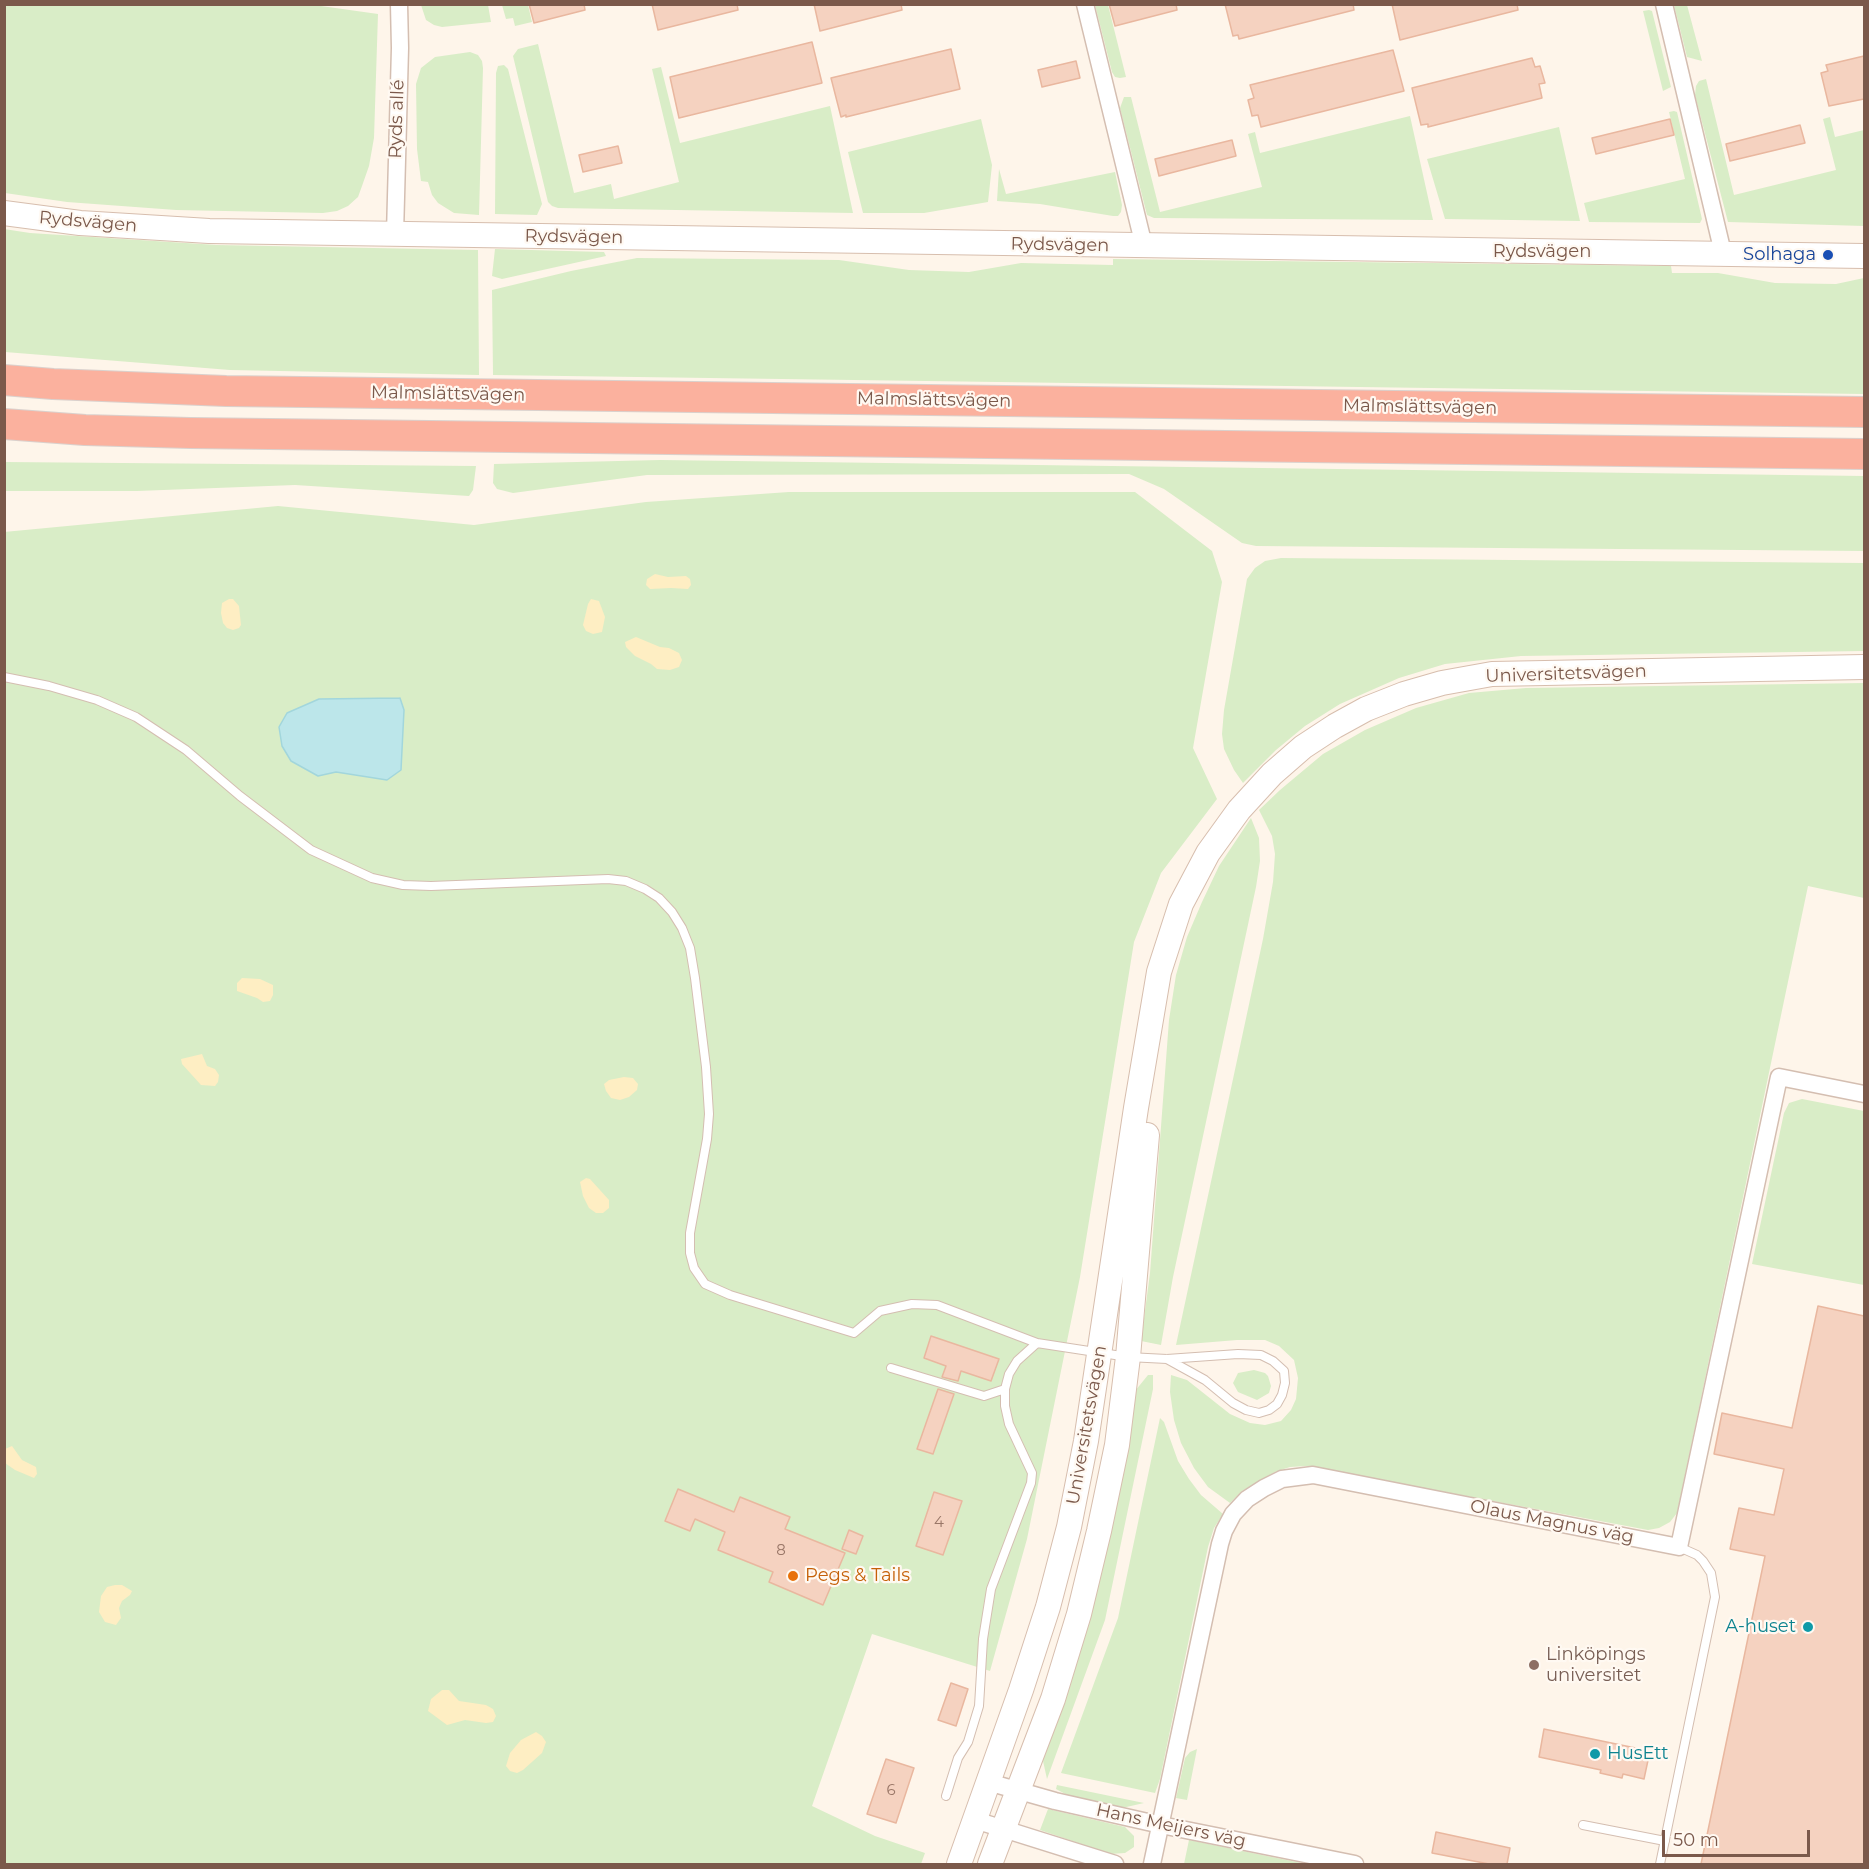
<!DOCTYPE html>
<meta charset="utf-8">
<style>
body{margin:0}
#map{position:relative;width:1869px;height:1869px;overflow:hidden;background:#fef5ea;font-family:Montserrat,sans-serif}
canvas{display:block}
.frame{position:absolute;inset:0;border:6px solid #7b594b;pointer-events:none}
.scale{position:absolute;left:1662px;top:1830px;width:148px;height:27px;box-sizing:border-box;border:3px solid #7b594b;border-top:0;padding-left:8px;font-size:18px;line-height:21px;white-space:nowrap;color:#7b594b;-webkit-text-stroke:4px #fff9f2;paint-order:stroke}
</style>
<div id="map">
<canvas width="1869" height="1869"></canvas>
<div class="frame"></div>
<div class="scale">50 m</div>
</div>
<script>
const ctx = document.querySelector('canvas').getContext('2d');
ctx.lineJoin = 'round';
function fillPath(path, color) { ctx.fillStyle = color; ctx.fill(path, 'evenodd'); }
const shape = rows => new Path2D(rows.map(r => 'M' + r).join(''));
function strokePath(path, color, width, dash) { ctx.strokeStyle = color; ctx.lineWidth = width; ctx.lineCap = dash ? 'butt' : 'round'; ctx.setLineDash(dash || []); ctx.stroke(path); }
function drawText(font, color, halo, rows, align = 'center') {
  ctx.font = font + ' Montserrat,sans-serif'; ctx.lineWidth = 4.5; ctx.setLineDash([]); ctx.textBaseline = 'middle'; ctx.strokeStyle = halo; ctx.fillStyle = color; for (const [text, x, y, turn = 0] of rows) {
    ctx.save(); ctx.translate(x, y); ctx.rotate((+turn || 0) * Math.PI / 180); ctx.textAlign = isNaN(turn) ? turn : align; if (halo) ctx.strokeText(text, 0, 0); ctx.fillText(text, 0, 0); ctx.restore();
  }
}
const green = shape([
 [314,5,378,14,374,138,369,166,362,186,358,197,348,206,337,211,323,213,176,210,67,202,5,193,5,5],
 [421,5,488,5,491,22,442,27,434,25,426,20],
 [502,5,528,5,532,22,515,26,513,18,506,19],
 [1095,5,1108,5,1126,77,1120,78,1115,77,1112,72],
 [1674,5,1687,5,1702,61,1687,57],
 [1649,10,1652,11,1671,87,1663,91,1643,11],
 [538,44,574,193,611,184,614,199,679,182,652,69,661,67,680,143,830,106,853,213,558,208,552,206,548,202,513,56,518,49],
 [470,52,478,55,482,61,483,68,479,215,454,213,438,203,432,195,428,182,421,181,417,149,416,84,421,68,435,57],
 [504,65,508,69,542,204,537,215,495,214,496,73,498,66],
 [1706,79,1734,195,1836,170,1823,119,1830,117,1835,137,1864,130,1864,226,1728,222,1695,95,1696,86,1699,81],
 [1124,97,1131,97,1160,212,1262,187,1248,134,1255,132,1260,153,1410,116,1433,220,1154,218,1147,215,1120,108],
 [1674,111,1677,112,1702,219,1700,223,1589,222,1584,203,1685,179,1669,112],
 [981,119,992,165,988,202,924,213,863,213,848,152],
 [1559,127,1580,221,1445,219,1427,159],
 [999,169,1006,194,1115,172,1122,205,1121,212,1118,216,1113,216,1040,204,997,201],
 [4,229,30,233,217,245,478,250,479,375,230,370,5,352],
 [495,249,604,252,606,256,502,279,492,276],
 [637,258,839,260,909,270,969,272,1021,263,1113,265,1113,259,1671,266,1672,273,1718,273,1775,283,1836,284,1864,278,1864,394,493,375,492,290,571,271],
 [660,460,1864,476,1864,551,1256,546,1242,543,1164,489,1129,474,647,475,513,493,497,489,493,483,494,464],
 [5,462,476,466,473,490,469,496,295,485,137,491,5,491],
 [789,492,1135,492,1212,551,1222,582,1193,748,1217,799,1161,873,1134,942,1080,1277,1027,1539,990,1671,872,1634,812,1806,875,1836,925,1853,921,1864,5,1864,4,532,278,506,474,525,646,502],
 [1281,558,1864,563,1864,651,1521,656,1445,664,1399,678,1340,704,1305,726,1276,750,1243,783,1234,770,1224,749,1222,734,1224,710,1247,579,1255,568,1265,561],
 [1864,683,1864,898,1808,886,1677,1513,1670,1522,1659,1528,1648,1530,1306,1466,1290,1467,1275,1472,1242,1491,1230,1503,1208,1487,1194,1468,1181,1443,1174,1420,1170,1392,1171,1375,1187,1380,1230,1414,1250,1423,1265,1425,1281,1421,1291,1410,1296,1399,1298,1378,1294,1360,1279,1346,1265,1340,1237,1340,1176,1345,1263,939,1273,882,1275,854,1272,836,1259,810,1280,790,1323,754,1365,730,1416,708,1469,693,1526,688],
 [1251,818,1259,838,1260,861,1256,887,1173,1277,1161,1345,1141,1341,1150,1273,1169,1020,1176,975,1187,937,1202,902,1219,866],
 [1802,1099,1864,1111,1864,1285,1752,1264,1784,1113,1789,1103],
 [1254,1370,1265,1373,1268,1376,1271,1386,1269,1393,1257,1400,1238,1392,1233,1383,1238,1373],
 [1148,1375,1153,1375,1153,1389,1105,1620,1047,1779,1043,1761,1044,1752,1135,1391],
 [1160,1418,1164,1422,1178,1461,1189,1479,1201,1495,1223,1514,1214,1528,1208,1547,1160,1779,1155,1793,1061,1773,1118,1618],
 [1197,1749,1187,1800,1176,1798,1185,1758,1190,1752],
 [1057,1785,1144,1803,1122,1808,1069,1796,1056,1789],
 [1048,1809,1125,1827,1134,1836,1134,1847,1125,1853,1110,1854,1040,1830],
 [1189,1840,1306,1864,1184,1864]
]);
const sand = shape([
 [655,574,668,577,686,576,690,579,691,585,688,589,671,588,650,589,646,585,647,579],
 [229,599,233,599,239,606,241,625,239,628,233,630,227,628,223,623,221,613,222,603],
 [591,599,599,601,605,617,602,632,593,634,586,631,583,625,588,604],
 [636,637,660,647,669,648,679,653,682,660,679,667,670,670,657,669,651,664,635,656,626,647,625,642],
 [242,978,260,979,273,985,273,995,270,1001,263,1002,257,998,237,991,237,983],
 [202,1054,207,1066,215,1069,219,1075,218,1082,215,1086,201,1085,182,1064,181,1059],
 [624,1077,633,1078,638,1084,637,1090,629,1097,620,1100,611,1098,606,1091,604,1084,609,1080],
 [586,1178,590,1179,609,1200,609,1208,603,1213,596,1213,589,1208,583,1196,580,1182],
 [12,1446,22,1460,36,1467,37,1474,34,1478,15,1470,5,1463,5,1449],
 [115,1585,122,1585,132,1591,130,1595,122,1601,119,1608,121,1618,116,1625,105,1622,99,1612,101,1596,107,1587],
 [442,1690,449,1690,459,1701,486,1705,493,1709,496,1716,493,1722,486,1723,465,1720,447,1725,428,1711,431,1699],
 [536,1732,542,1736,546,1742,542,1753,523,1770,517,1773,510,1771,506,1766,510,1753,521,1740]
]);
const water = shape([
 [400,698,404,710,401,770,387,780,336,772,318,776,291,761,282,746,279,727,287,713,319,699,400,698]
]);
const building = shape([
 [529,4,584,4,585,10,534,23,529,4],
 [652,4,737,4,738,10,658,30,652,4],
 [814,4,901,4,902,10,820,31,814,4],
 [1109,4,1176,4,1177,10,1115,26,1109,4],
 [1225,4,1353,4,1354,10,1239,39,1238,35,1233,36,1225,4],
 [1392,4,1517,4,1518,10,1400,40,1392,4],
 [812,42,822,83,679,118,670,77,812,42],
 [951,49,960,89,846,117,846,115,841,117,831,78,951,49],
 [1393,50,1404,91,1261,127,1258,115,1252,116,1248,100,1254,98,1250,85,1393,50],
 [1864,56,1864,99,1829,106,1821,73,1828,71,1826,65,1864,56],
 [1532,58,1535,67,1540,66,1545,83,1539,84,1542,98,1428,127,1428,124,1421,125,1412,88,1532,58],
 [1076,61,1080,78,1042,87,1038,70,1076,61],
 [1670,119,1674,135,1596,154,1592,138,1670,119],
 [1800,125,1805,143,1730,161,1726,144,1800,125],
 [1232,140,1236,156,1159,176,1155,159,1232,140],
 [618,146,622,163,583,172,579,155,618,146],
 [1818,1306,1864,1316,1864,1864,1701,1864,1765,1556,1730,1549,1739,1508,1774,1515,1784,1469,1714,1454,1722,1413,1792,1428,1818,1306],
 [931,1336,999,1359,991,1381,961,1371,958,1381,942,1377,946,1366,924,1358,931,1336],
 [938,1389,954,1394,933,1454,917,1449,938,1389],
 [678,1489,734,1512,740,1497,790,1517,785,1529,845,1553,823,1605,769,1582,773,1572,718,1550,725,1532,695,1519,690,1531,665,1521,678,1489],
 [934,1492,962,1501,943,1555,916,1546,934,1492],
 [849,1530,863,1536,856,1554,842,1549,849,1530],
 [951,1683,968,1689,956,1726,938,1720,951,1683],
 [1544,1729,1650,1751,1644,1779,1623,1774,1622,1778,1600,1773,1601,1770,1539,1757,1544,1729],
 [886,1759,914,1768,896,1823,867,1814,886,1759],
 [1436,1832,1510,1848,1507,1864,1489,1864,1432,1853,1436,1832]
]);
const lane = shape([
 [4,677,49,686,97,700,136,717,186,750,240,796,311,850,372,878,403,885,431,886,608,879,626,881,645,889,659,898,672,912,682,928,690,948,695,978,706,1067,709,1114,707,1139,690,1233,690,1253,694,1268,705,1284,730,1295,854,1333,880,1311,912,1304,937,1305,1037,1343,1128,1357,1167,1359,1238,1354,1261,1355,1273,1361,1284,1371,1285,1383,1282,1395,1277,1404,1269,1410,1259,1413,1246,1410,1233,1403,1205,1380,1167,1359],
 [891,1368,984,1396,1005,1389],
 [946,1796,958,1758,968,1742,979,1706,983,1639,991,1589,1031,1483,1032,1473,1009,1424,1005,1406,1005,1389,1009,1374,1017,1361,1037,1343],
 [1583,1825,1665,1841],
 [1660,1864,1715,1597,1711,1573,1703,1561,1697,1555,1679,1547]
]);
const street = shape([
 [1085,4,1144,246],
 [1664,4,1723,253],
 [395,234,400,48,399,4],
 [988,1782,1055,1801,1161,1825,1355,1864],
 [975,1820,1115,1864],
 [1152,1864,1220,1544,1224,1531,1233,1514,1247,1499,1264,1488,1282,1479,1313,1475,1679,1547,1779,1077,1864,1094]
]);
const secondary = shape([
 [4,213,80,223,209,231,1864,256],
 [959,1864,1021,1690,1048,1607,1069,1527,1086,1441,1136,1108,1159,972,1181,904,1208,853,1239,810,1272,774,1303,747,1335,726,1366,709,1404,694,1442,683,1492,674,1864,667],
 [990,1864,1053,1699,1079,1614,1099,1531,1117,1445,1128,1357,1147,1135]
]);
const highway = shape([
 [4,380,53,384,226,391,1864,412],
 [4,424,85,430,190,433,1864,454]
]);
const markers = [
 [1828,255,6,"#1a4fb4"],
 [793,1576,6,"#e8710a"],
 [1808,1627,6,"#0f9aa8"],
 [1534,1665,6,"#8d6e63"],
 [1595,1754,6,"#0f9aa8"]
];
const numberNames = [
 ["4",939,1523],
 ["8",781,1551],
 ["6",891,1791]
];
const streetNames = [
 ["Ryds allé",397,119,-88],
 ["Rydsvägen",88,222,5],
 ["Rydsvägen",574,237,1],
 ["Rydsvägen",1060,245,1],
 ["Rydsvägen",1542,252],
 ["Malmslättsvägen",448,394,1],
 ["Malmslättsvägen",934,400,1],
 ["Malmslättsvägen",1420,407,1],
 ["Universitetsvägen",1566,674,-2],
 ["Universitetsvägen",1087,1425,-80],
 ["Olaus Magnus väg",1552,1522,11],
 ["Hans Meijers väg",1171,1826,12]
];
const transitNames = [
 ["Solhaga",1816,255]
];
const foodNames = [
 ["Pegs & Tails",805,1576]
];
const cultureNames = [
 ["A-huset",1796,1627],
 ["HusEtt",1607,1754,"left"]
];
const educationNames = [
 ["Linköpings",1546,1655],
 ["universitet",1546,1676]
];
fillPath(green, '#d9edc7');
fillPath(sand, '#feeec3');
fillPath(water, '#bce6ea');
strokePath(water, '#a2d6dc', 1.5);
fillPath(building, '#f5d2c0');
strokePath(building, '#e9b79f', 1.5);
strokePath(lane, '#d4beb1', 10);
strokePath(street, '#d4beb1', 19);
strokePath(secondary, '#d7beae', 26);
strokePath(highway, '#dad1cd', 32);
strokePath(lane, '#fff', 8);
strokePath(street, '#fff', 16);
strokePath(secondary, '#fff', 24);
strokePath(highway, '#fbb19e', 30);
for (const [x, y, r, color] of markers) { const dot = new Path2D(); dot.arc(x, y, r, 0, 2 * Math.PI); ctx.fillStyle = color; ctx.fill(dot); strokePath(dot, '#fff9f2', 2); }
drawText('15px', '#9a7768', null, numberNames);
drawText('18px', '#7b594b', '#fff9f2', streetNames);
drawText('18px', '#164399', '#fff9f2', transitNames, 'right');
drawText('18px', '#c56008', '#fff9f2', foodNames, 'left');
drawText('18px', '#0d838f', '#fff9f2', cultureNames, 'right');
drawText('18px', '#785e54', '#fff9f2', educationNames, 'left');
</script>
